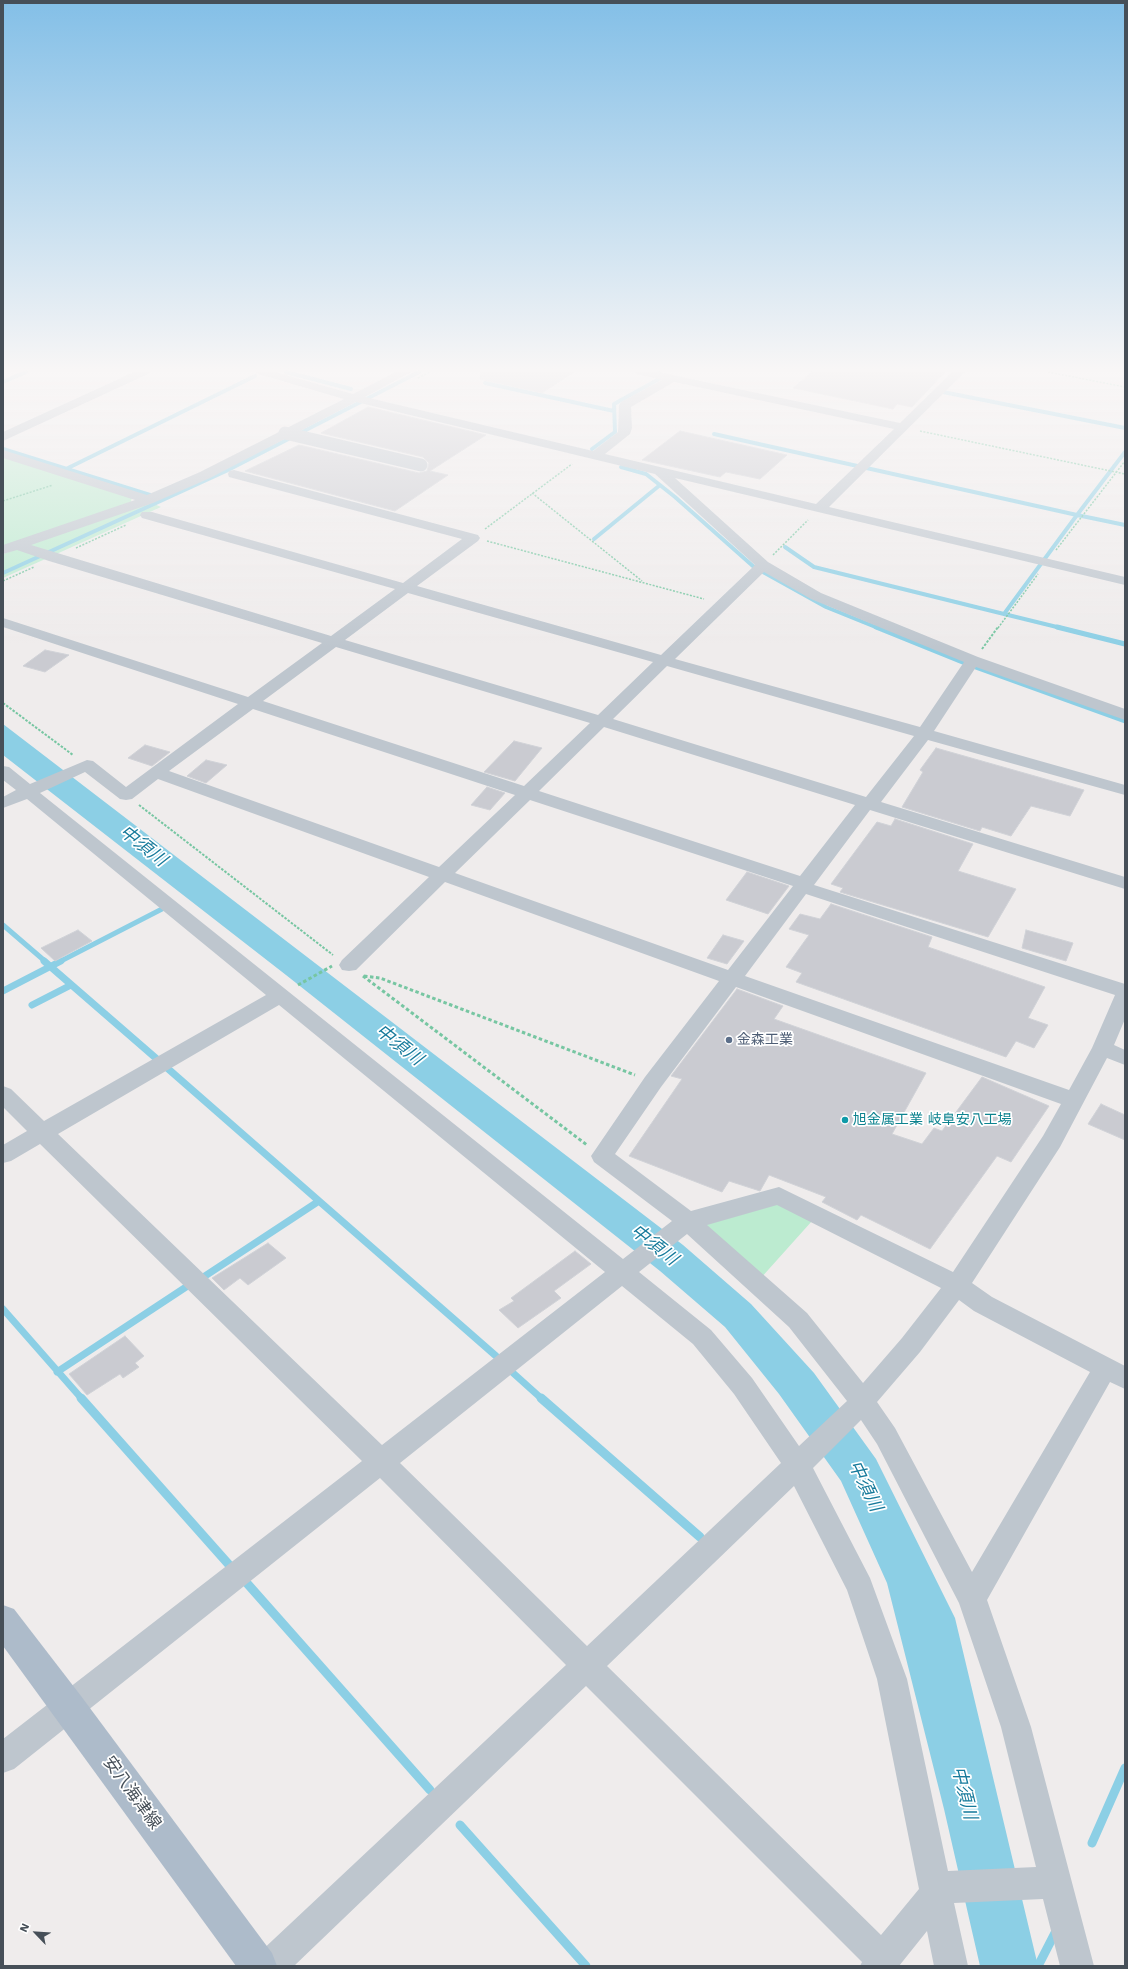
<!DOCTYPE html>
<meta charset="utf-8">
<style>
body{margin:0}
#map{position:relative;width:1128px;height:1969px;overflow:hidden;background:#efecec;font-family:"Work Sans",sans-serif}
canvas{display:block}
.frame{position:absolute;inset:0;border:4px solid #464f58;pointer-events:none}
.north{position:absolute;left:16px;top:1913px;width:40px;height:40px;-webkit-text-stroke:3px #fff;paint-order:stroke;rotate:295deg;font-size:11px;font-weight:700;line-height:16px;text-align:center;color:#464f58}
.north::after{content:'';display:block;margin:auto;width:14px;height:18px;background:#464f58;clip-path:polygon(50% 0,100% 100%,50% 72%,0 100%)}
</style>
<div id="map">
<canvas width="1128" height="1969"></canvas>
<div class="frame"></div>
<div class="north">N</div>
</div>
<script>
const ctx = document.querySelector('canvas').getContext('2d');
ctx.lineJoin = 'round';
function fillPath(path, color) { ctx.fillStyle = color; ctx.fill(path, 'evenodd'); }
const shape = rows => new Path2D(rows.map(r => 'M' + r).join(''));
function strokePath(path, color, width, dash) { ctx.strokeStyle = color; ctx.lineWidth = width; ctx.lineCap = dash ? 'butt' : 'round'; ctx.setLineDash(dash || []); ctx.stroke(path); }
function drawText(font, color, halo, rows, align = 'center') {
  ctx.font = font + ' "Work Sans","Noto Sans JP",sans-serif'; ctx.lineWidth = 3.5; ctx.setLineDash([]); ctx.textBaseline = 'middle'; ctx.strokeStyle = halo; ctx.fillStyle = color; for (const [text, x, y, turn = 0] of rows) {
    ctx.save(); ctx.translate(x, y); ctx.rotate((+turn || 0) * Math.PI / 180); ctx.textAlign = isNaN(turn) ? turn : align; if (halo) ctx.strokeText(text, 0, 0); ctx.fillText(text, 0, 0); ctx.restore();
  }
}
const green = shape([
 [3,456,132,497,131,502,3,546],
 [150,502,161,507,3,578,3,554],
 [776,1203,812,1221,760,1279,700,1225]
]);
const water = shape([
 [3,724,683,1245,751,1304,814,1373,876,1459,955,1618,1038,1966,980,1966,944,1809,887,1583,841,1481,779,1394,725,1327,660,1271,286,975,3,755]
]);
const streamFar3 = shape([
 [286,372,351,389],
 [3,382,26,372],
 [485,383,614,411],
 [943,392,1125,428],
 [714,434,1077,515,1125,452],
 [3,449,150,495],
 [592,449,615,432,614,404,659,379,659,373],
 [621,467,646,474,675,497,754,567,826,607,878,628],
 [66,469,255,376],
 [594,539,660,485],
 [785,547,814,567,1004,614,1077,515,1125,525],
 [3,573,226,471,419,372],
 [1004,614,1061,628]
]);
const streamFar2 = shape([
 [876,627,970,665,1125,721],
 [1057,627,1125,644],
 [3,925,46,962],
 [59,962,162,909]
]);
const streamFar1 = shape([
 [44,961,158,1060],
 [3,991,61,961],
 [32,1005,71,985],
 [166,1067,319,1201],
 [205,1276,319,1201,496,1356],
 [3,1309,82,1399],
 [57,1372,186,1287],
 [512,1372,542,1399]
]);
const stream = shape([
 [81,1398,231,1567],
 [541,1398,700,1537],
 [245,1581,430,1790],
 [460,1825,586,1966],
 [1092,1843,1125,1768],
 [1038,1966,1056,1931]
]);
const building = shape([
 [481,372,574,372,542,393,480,379,481,372],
 [812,372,945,372,912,407,897,404,893,409,793,388,812,372],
 [368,407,486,435,430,471,448,475,395,511,245,471,299,445,419,473,427,471,429,463,423,457,321,433,368,407],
 [680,431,787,455,760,479,726,472,720,477,642,460,680,431],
 [45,650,69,655,45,672,23,666,45,650],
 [514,741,542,748,515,781,484,772,514,741],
 [145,745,170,752,152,766,128,758,145,745],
 [936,748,1084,790,1070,816,1031,806,1011,836,982,827,980,831,902,807,923,772,920,770,936,748],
 [206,760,227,765,206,783,187,776,206,760],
 [487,787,505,793,490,810,471,805,487,787],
 [895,819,973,844,958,871,1016,889,988,937,840,892,843,888,831,884,877,822,891,826,895,819],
 [747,872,789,886,768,914,726,900,747,872],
 [831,904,932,937,928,947,1045,987,1028,1018,1048,1025,1034,1048,1016,1041,1006,1057,796,982,802,973,786,967,809,935,789,929,800,914,820,919,831,904],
 [78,930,92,941,55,961,41,948,78,930],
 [1026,930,1073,943,1066,961,1022,948,1026,930],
 [723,935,744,941,727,964,707,958,723,935],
 [737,989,783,1006,774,1019,926,1073,892,1134,922,1144,934,1128,942,1131,982,1077,1049,1106,1011,1162,997,1156,930,1249,861,1215,857,1220,822,1202,826,1197,769,1175,760,1191,729,1181,722,1192,629,1156,682,1079,671,1076,737,989],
 [1101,1104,1125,1115,1125,1140,1088,1124,1101,1104],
 [268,1243,286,1258,248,1285,240,1278,224,1290,212,1278,268,1243],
 [575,1251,591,1264,554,1291,561,1298,518,1328,499,1310,514,1301,511,1298,575,1251],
 [125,1336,144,1356,135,1363,139,1367,123,1378,120,1374,87,1395,69,1374,125,1336]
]);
const pathFar2 = shape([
 [1048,372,1125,387],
 [418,378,430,372],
 [920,431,1125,474],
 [532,493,642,581],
 [3,501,53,485],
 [485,529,572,464],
 [487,541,704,599],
 [76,548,126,525],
 [1056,550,1125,461],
 [773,555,808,520],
 [3,581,34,567],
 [998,628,1038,574]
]);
const pathFar1 = shape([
 [982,649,998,627],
 [3,703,73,755],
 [139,805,333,955]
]);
const path = shape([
 [363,976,587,1145],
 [364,976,380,978,635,1075],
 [298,985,332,966]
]);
const minor = shape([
 [134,372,150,372,148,374,3,441,3,432,134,372],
 [256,372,275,372,353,394,396,372,411,372,365,397,593,451,618,432,619,405,621,402,662,380,637,374,635,372,658,372,900,423,952,372,965,372,829,507,1125,577,1125,585,675,478,768,562,821,593,978,657,1125,709,1125,720,976,667,934,731,1125,785,1125,795,928,740,881,802,1125,877,1125,889,870,810,814,885,1125,984,1125,1019,1114,1045,1125,1050,1125,1065,1107,1058,1060,1147,972,1283,992,1297,1125,1366,1125,1389,1110,1382,987,1600,1031,1727,1094,1966,1060,1966,1043,1899,954,1903,968,1966,934,1966,927,1931,899,1966,860,1966,862,1962,586,1686,294,1966,253,1966,258,1954,566,1665,380,1478,14,1769,3,1773,3,1739,362,1461,40,1144,11,1161,3,1163,3,1145,27,1131,3,1107,3,1086,11,1089,44,1121,266,995,27,799,3,808,3,797,16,790,3,780,3,766,9,767,30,784,87,760,93,761,126,787,238,704,3,627,3,618,248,697,322,643,49,561,17,550,3,554,3,545,135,500,3,458,3,450,147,495,200,472,344,399,258,374,256,372],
 [674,382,894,429,816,504,605,454,630,434,632,428,631,407,674,382],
 [356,402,655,474,755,565,661,655,417,586,478,541,480,538,478,535,234,470,229,471,228,474,229,477,462,539,403,583,152,512,142,512,140,515,142,518,395,589,331,636,31,545,153,503,210,478,356,402],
 [764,572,811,599,964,662,920,727,675,659,764,572],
 [408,593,653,662,598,715,345,640,408,593],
 [336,647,590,723,524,786,263,701,336,647],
 [667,666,914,736,866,797,613,719,667,666],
 [253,709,515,795,439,867,169,771,253,709],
 [604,727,855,805,800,876,539,791,604,727],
 [85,772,120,799,126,800,132,799,158,779,429,877,342,960,339,965,342,970,349,971,356,970,445,882,719,981,645,1077,591,1156,594,1162,672,1221,623,1259,40,793,85,772],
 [530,800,793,886,728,970,455,873,530,800],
 [806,894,1115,995,1092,1048,1069,1090,745,976,806,894],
 [736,987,1061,1104,1043,1136,953,1272,779,1187,691,1211,615,1154,661,1087,736,987],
 [279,1005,605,1272,382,1445,58,1134,279,1005],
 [777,1205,941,1288,902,1338,863,1383,807,1313,707,1225,777,1205],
 [687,1234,789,1327,847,1401,799,1446,752,1378,711,1330,639,1272,687,1234],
 [622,1286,693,1344,734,1394,781,1463,587,1646,400,1463,622,1286],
 [959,1300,974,1311,1090,1372,972,1572,895,1428,877,1402,920,1352,959,1300],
 [861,1420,877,1444,959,1603,1001,1727,1036,1867,948,1871,907,1679,870,1578,813,1468,861,1420],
 [794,1486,847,1590,877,1679,919,1889,881,1935,607,1666,794,1486]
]);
const major = shape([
 [3,1605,14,1609,81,1696,272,1953,277,1966,236,1966,3,1646,3,1605]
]);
const minorBridge = shape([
 [285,433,421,465]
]);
const markers = [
 [729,1040,4,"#5c6f8a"],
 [845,1120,4,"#0f9aa8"]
];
const serviceNames = [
 ["金森工業",737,1040]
];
const cultureNames = [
 ["旭金属工業 岐阜安八工場",853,1120]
];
const nearStreetnames = [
 ["安八海津線",132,1793,54]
];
const nearWaternames = [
 ["中須川",143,846,38],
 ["中須川",399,1045,38],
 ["中須川",654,1245,38],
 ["中須川",865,1486,64],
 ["中須川",964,1793,76]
];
fillPath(green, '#bcebd0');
fillPath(water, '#8ccfe5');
strokePath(streamFar3, '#8ccfe5', 4);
strokePath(streamFar2, '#8ccfe5', 5);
strokePath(streamFar1, '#8ccfe5', 7);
strokePath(stream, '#8ccfe5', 9);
fillPath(building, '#cacbd1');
strokePath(building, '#d0d2d7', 1);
strokePath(pathFar2, '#77c6a2', 1.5, [2, 1.5]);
strokePath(pathFar1, '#77c6a2', 2, [2.5, 1.5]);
strokePath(path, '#77c6a2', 3, [3.5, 2.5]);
fillPath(minor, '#bec6ce');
fillPath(major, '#adbbca');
strokePath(minorBridge, '#bec6ce', 13);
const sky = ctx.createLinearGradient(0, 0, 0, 648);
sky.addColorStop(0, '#83bfe7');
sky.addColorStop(0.57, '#f8f6f6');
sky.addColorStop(1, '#f8f6f600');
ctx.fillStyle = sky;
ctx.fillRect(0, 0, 1128, 648);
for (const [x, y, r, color] of markers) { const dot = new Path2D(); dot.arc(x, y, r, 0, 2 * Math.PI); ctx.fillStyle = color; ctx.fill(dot); strokePath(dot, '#fff', 1.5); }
drawText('14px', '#4e5e75', '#fff', serviceNames, 'left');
drawText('14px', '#0d838f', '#fff', cultureNames, 'left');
drawText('17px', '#464f58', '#fff', nearStreetnames);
drawText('italic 18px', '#167a9b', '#fff', nearWaternames);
</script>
